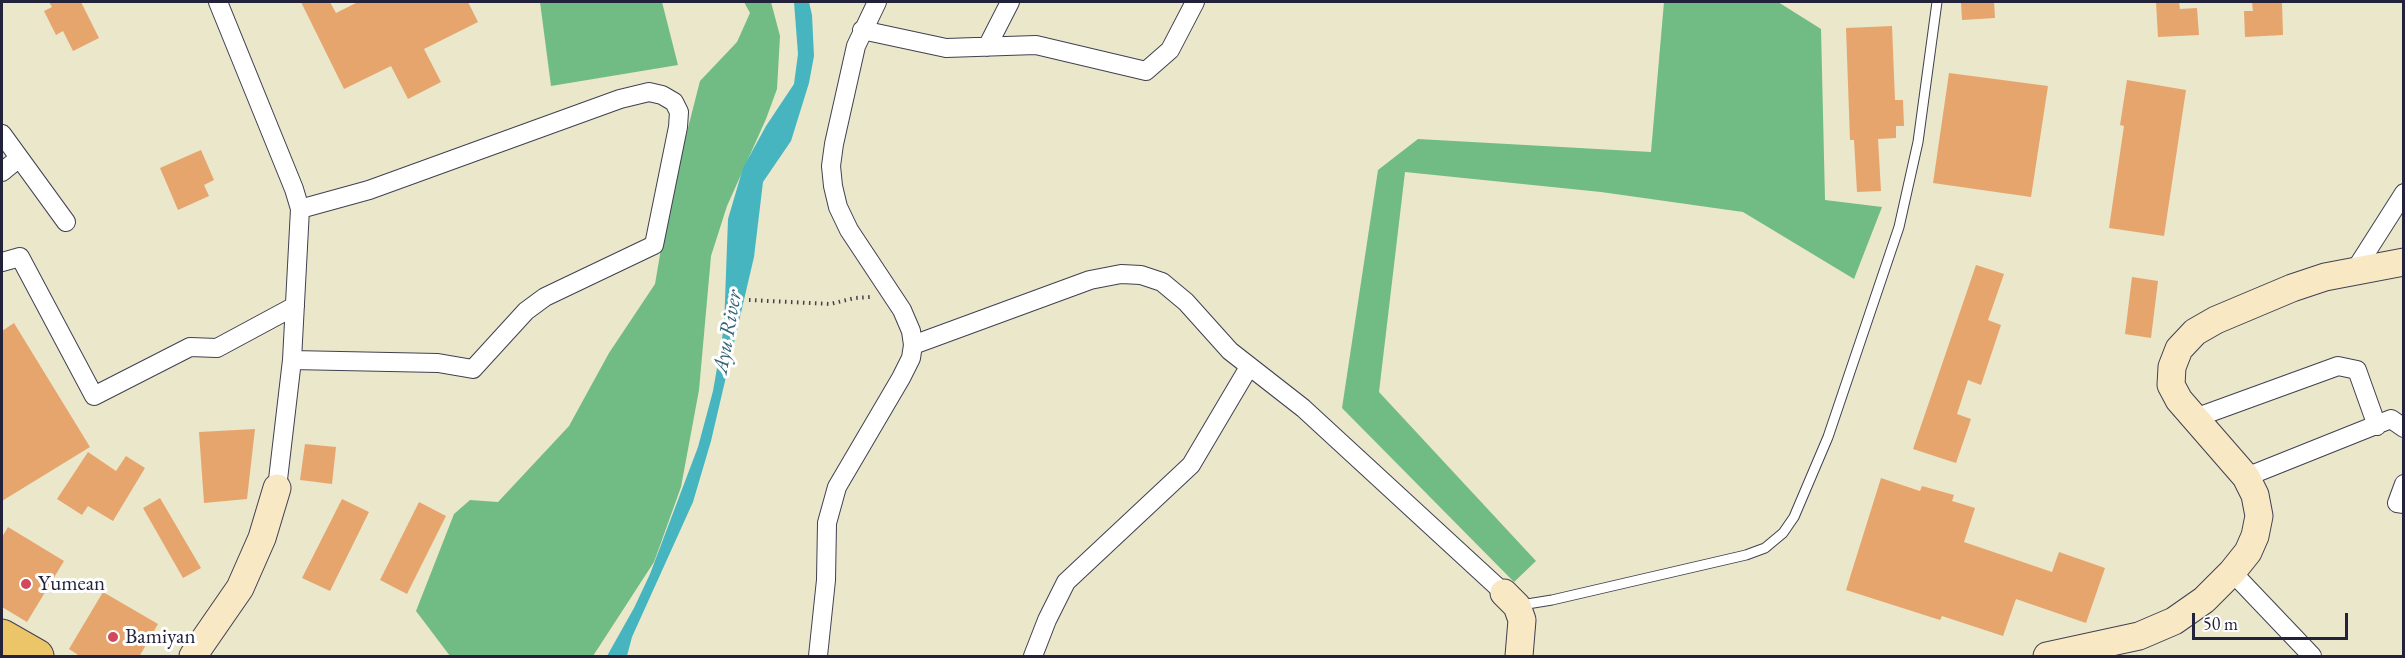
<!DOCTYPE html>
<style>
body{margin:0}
#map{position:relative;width:2405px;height:658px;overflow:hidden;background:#ebe7cb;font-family:"EB Garamond",serif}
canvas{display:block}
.frame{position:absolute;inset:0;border:3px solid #22223b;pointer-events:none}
.scale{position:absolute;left:2192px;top:613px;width:156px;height:27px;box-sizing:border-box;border:3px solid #22223b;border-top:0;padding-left:8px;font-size:18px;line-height:21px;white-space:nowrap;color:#22223b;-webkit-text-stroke:4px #fff;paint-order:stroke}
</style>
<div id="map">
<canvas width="2405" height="658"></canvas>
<div class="frame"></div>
<div class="scale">50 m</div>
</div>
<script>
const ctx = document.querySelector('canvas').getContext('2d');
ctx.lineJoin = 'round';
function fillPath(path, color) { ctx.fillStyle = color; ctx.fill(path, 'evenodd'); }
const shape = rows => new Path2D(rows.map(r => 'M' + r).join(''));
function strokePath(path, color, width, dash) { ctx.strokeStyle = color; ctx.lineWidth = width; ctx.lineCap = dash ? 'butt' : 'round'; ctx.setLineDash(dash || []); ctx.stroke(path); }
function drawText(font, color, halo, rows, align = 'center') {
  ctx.font = font + ' "EB Garamond",serif'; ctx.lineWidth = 6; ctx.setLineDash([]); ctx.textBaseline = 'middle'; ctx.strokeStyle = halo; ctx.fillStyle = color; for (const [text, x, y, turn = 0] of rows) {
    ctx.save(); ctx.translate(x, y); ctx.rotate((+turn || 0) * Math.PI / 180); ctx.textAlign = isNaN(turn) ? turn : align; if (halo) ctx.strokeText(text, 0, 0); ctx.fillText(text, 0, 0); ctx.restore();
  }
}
const forest = shape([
 [540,2,662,2,678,65,551,86],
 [744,2,771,2,780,36,777,89,766,119,727,206,711,256,699,390,681,487,654,562,593,656,450,656,416,611,454,514,470,500,498,502,569,426,609,353,655,284,669,202,700,81,737,42,750,13],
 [1664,2,1778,2,1821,29,1825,200,1882,207,1854,279,1743,212,1601,192,1405,172,1379,392,1536,561,1514,582,1342,408,1378,170,1418,139,1651,152]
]);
const water = shape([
 [794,2,809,2,812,15,814,56,809,83,791,141,763,182,754,257,711,441,693,502,632,637,627,656,607,656,634,608,650,574,698,447,713,391,724,327,728,219,743,168,766,126,794,84,798,54]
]);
const building = shape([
 [49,2,81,2,99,38,73,51,63,31,56,35,44,11,52,7],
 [301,2,330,2,336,13,358,2,468,2,478,22,424,49,441,82,408,99,391,66,344,89],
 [1961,2,1994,2,1995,18,1962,20],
 [2156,2,2179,2,2180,9,2197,8,2199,35,2158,37],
 [2252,2,2282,2,2283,35,2245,37,2244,11,2253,11],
 [1892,26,1895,100,1903,100,1904,126,1896,126,1896,138,1878,139,1881,191,1857,192,1854,140,1850,140,1846,28],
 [1949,73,2048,86,2031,197,1933,183],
 [2127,80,2186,90,2164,236,2109,228,2124,126,2120,125],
 [201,150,214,180,204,185,209,196,178,210,160,168],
 [1976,265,2004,274,1988,320,2001,325,1981,385,1968,380,1957,414,1971,419,1956,463,1913,449],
 [2132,277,2158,281,2151,338,2125,334],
 [14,323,90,447,2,501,2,331],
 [255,429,247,499,204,503,199,432],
 [305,444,336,447,332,484,300,480],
 [88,452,116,471,126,456,145,468,113,521,88,506,82,515,57,499],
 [1881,478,1920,491,1922,486,1954,495,1952,501,1975,508,1964,542,2052,572,2059,552,2105,568,2086,623,2016,599,2003,636,1942,616,1940,620,1846,590],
 [160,498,201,568,183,578,143,508],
 [342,499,369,512,330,591,302,578],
 [419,502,446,516,407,594,380,580],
 [8,527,64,561,27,622,2,607,2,537],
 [103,592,158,624,139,657,81,657,69,649]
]);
const path = shape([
 [749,300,830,304,855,298,870,297]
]);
const lane = shape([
 [1521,605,1552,600,1746,555,1765,548,1783,533,1794,517,1828,437,1899,227,1918,142,1937,2]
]);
const street = shape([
 [218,2,294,189,300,209,292,360,277,488],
 [862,30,946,48,1036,45,1146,71,1170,50,1195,2],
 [987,47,1010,2],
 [2,134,66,222],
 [2,172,19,158],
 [2,262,20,257,94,396,190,347,217,348,295,306],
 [2355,270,2404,193],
 [913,345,1090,280,1121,274,1141,275,1162,282,1186,302,1230,351,1303,408,1504,593],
 [292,360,438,363,473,369,526,311,545,297,654,245,678,127,679,112,674,102,662,95,649,92,620,99,369,190,300,209],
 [2195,418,2338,366,2357,370,2377,426],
 [2246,477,2391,419,2404,428],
 [2404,484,2397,503,2404,504],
 [2232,572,2312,656],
 [818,656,826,580,827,523,837,487,901,378,911,358,913,345,911,331,902,310,849,230,838,207,833,186,831,166,834,144,856,46,877,2],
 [1033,656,1047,620,1066,582,1191,465,1249,367]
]);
const secondary = shape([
 [1504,593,1517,606,1522,620,1519,656],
 [193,656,240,588,262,538,277,488],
 [2047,656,2139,636,2174,621,2204,600,2232,572,2248,552,2255,536,2259,516,2255,495,2246,477,2179,400,2171,385,2172,367,2179,349,2195,332,2216,320,2292,288,2325,277,2404,262]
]);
const highway = shape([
 [2,636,37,656]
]);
const markers = [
 [26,584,6,"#d1495b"],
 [113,637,6,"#d1495b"]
];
const poiNames = [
 ["Yumean",38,584],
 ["Bamiyan",125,637]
];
const waterNames = [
 ["Ayu River",728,332,-80]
];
fillPath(forest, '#70bc84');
fillPath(water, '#47b5c0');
fillPath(building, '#e6a56d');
strokePath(lane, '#404051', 11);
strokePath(street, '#404051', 20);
strokePath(secondary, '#404051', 29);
strokePath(highway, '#404051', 35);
strokePath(path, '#404051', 4, [1.5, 4.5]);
strokePath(lane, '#fff', 9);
strokePath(street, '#fff', 18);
strokePath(secondary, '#f8e8c3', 27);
strokePath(highway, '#edc569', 33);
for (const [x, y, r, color] of markers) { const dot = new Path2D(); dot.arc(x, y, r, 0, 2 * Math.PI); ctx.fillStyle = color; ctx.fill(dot); strokePath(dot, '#fff', 2); }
drawText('21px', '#22223b', '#fff', poiNames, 'left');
drawText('italic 22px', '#336477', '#fff', waterNames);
</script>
